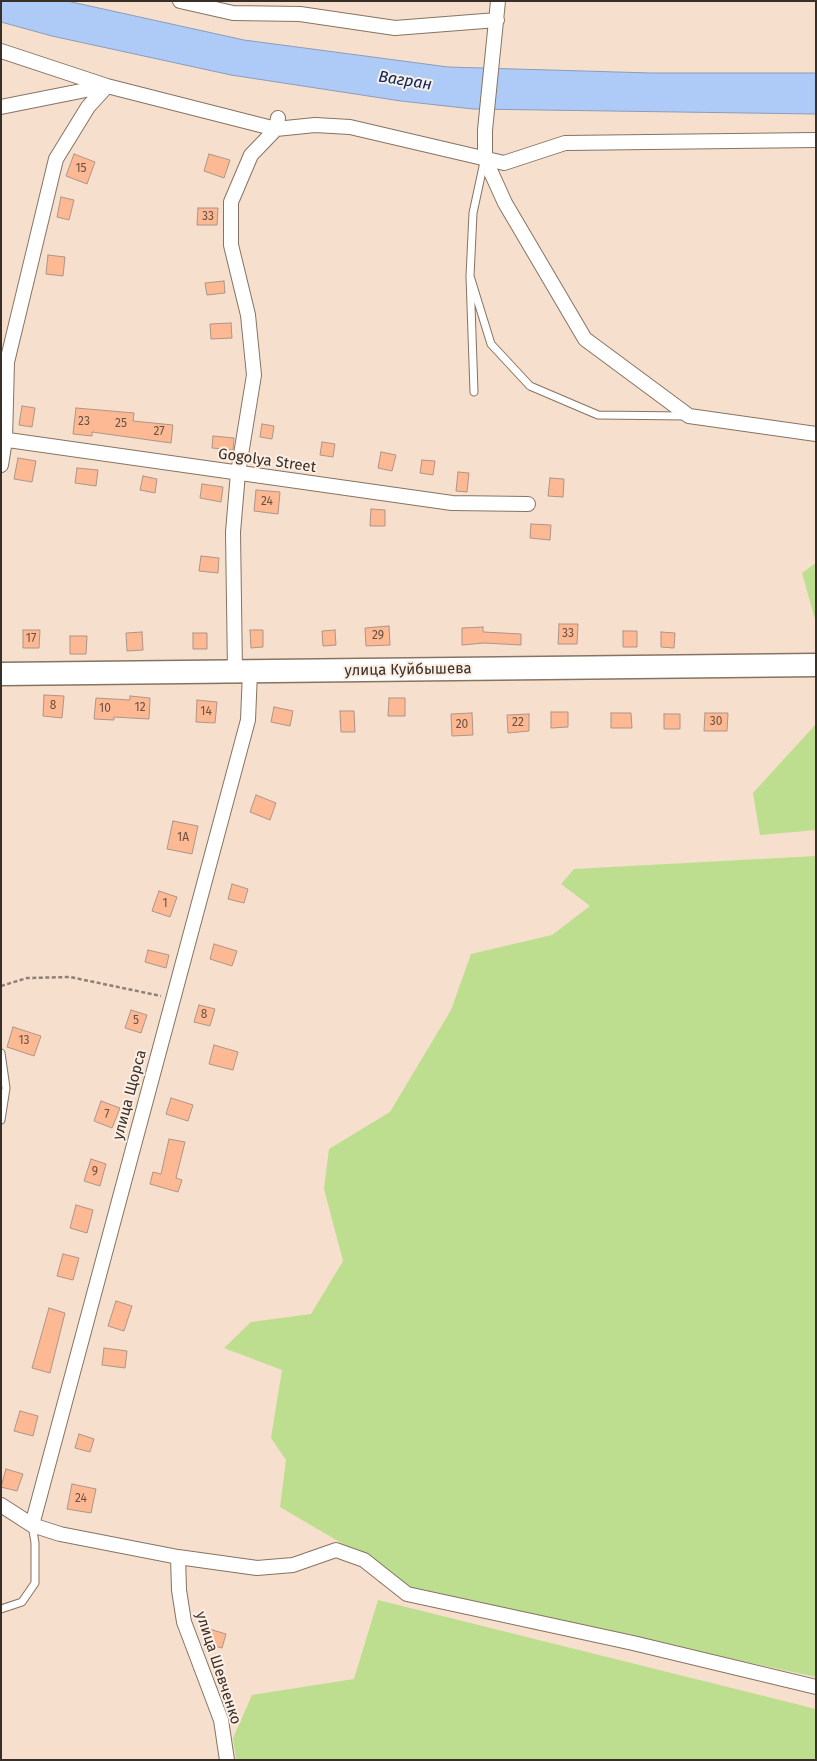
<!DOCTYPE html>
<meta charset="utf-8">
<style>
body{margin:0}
#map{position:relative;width:817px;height:1761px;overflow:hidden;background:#f6dfcd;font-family:"Fira Sans",sans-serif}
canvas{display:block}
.frame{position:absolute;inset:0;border:2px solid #372f28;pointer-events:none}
</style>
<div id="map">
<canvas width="817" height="1761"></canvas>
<div class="frame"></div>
</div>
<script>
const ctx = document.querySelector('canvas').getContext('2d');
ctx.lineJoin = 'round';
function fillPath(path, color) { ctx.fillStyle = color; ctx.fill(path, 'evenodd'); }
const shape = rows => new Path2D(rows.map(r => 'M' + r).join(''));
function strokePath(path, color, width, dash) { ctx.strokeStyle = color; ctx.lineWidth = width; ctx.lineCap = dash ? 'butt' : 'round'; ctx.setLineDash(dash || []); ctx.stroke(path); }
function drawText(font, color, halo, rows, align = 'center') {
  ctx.font = font + ' "Fira Sans",sans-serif'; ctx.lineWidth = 4; ctx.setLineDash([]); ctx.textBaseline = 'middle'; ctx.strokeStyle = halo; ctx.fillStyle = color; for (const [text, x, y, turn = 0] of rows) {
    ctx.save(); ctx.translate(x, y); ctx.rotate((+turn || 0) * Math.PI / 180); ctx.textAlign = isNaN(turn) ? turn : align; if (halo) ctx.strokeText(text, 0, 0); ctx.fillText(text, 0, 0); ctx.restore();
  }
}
const green = shape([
 [816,563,816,623,802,573],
 [816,724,816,830,760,835,753,793],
 [816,856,816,1677,379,1583,377,1564,280,1507,286,1460,271,1438,282,1370,224,1348,251,1322,311,1314,343,1261,324,1189,329,1149,390,1112,451,1010,471,954,552,935,590,906,561,884,574,869],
 [378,1600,816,1709,816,1760,236,1760,233,1738,252,1695,354,1679]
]);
const water = shape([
 [1,1,67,1,244,40,448,67,651,73,816,73,816,114,473,109,401,101,231,75,52,36,1,22,1,1]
]);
const building = shape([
 [74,154,95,162,87,184,66,176,74,154],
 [209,154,230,160,224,178,204,171,209,154],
 [61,197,74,200,69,220,57,217,61,197],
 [198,208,218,208,217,225,197,225,198,208],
 [48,255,65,257,63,276,46,274,48,255],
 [224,281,225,293,207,295,205,283,224,281],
 [231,323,232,338,211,339,210,324,231,323],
 [22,406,35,408,32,427,19,425,22,406],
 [76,408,134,413,133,421,173,425,171,443,92,432,92,436,73,434,76,408],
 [262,424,274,426,272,439,260,437,262,424],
 [213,436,234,438,233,450,212,448,213,436],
 [322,442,335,444,333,457,320,455,322,442],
 [381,452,396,455,392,471,378,468,381,452],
 [18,458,36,461,32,482,14,479,18,458],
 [422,460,435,461,433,475,420,473,422,460],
 [77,468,98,470,96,486,75,483,77,468],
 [458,472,469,473,467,492,456,491,458,472],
 [143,476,157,479,155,493,140,490,143,476],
 [550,478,564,479,563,497,548,496,550,478],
 [202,484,223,487,221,502,200,498,202,484],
 [256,490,280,492,278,514,254,511,256,490],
 [371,509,385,510,385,526,370,526,371,509],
 [531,524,551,525,550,540,530,538,531,524],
 [201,556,219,558,218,573,199,571,201,556],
 [559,624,578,624,577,644,558,644,559,624],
 [389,626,390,645,366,646,365,628,389,626],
 [483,627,483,632,521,634,521,645,484,643,462,645,462,628,483,627],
 [23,630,40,630,39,648,23,648,23,630],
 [250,630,263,630,263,647,251,648,250,630],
 [335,630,336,645,323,646,322,631,335,630],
 [623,631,637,631,637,647,623,647,623,631],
 [142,632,143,650,127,651,126,633,142,632],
 [661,632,675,633,674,648,661,647,661,632],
 [193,633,207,633,207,649,193,649,193,633],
 [70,636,87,636,86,654,70,654,70,636],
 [44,695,64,696,62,718,43,716,44,695],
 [130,696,150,698,149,719,114,717,114,720,94,719,96,698,130,700,130,696],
 [389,698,405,698,405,716,388,716,389,698],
 [197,700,217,702,215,723,196,722,197,700],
 [274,707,293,711,290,726,271,722,274,707],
 [340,711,354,711,355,732,341,732,340,711],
 [551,712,568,712,568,727,551,728,551,712],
 [472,713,473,735,452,736,451,714,472,713],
 [611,713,631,713,632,728,611,728,611,713],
 [705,713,728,713,727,731,704,731,705,713],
 [529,714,529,731,508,733,507,715,529,714],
 [664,714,680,714,680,729,664,729,664,714],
 [256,795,276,803,270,820,250,812,256,795],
 [173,821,198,826,192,854,167,849,173,821],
 [232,884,248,889,244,903,228,899,232,884],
 [159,891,177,897,170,917,152,911,159,891],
 [214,944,237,951,232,966,210,959,214,944],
 [148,950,169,955,166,968,145,962,148,950],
 [199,1005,215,1009,210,1026,194,1022,199,1005],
 [131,1010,147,1015,141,1033,125,1028,131,1010],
 [13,1027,41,1036,34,1056,7,1047,13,1027],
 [214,1045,238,1052,233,1070,209,1064,214,1045],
 [171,1098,193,1105,188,1121,166,1114,171,1098],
 [101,1101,120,1108,112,1128,94,1121,101,1101],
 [169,1139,185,1142,176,1178,182,1180,178,1192,150,1184,153,1172,161,1174,169,1139],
 [91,1159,106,1164,100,1186,84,1181,91,1159],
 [76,1205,93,1210,87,1233,70,1228,76,1205],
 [63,1254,79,1258,73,1280,57,1276,63,1254],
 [116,1301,132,1306,124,1331,108,1326,116,1301],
 [49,1308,65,1313,50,1373,32,1368,49,1308],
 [104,1348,127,1351,125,1368,102,1365,104,1348],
 [20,1411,38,1416,33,1436,14,1431,20,1411],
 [79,1434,94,1439,90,1452,75,1448,79,1434],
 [6,1469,23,1474,17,1491,1,1487,6,1469],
 [72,1484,96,1489,91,1513,67,1509,72,1484],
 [209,1629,226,1634,222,1648,205,1643,209,1629]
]);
const path = shape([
 [1,986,27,978,70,977,161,996]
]);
const service = shape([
 [470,276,491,344,530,386,598,415,686,416],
 [474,392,470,276,473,213,484,162],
 [1,1053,6,1088,1,1120],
 [1,1609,22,1602,35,1583,35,1543,32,1525]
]);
const minor = shape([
 [180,1,233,13,300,14,395,28,497,20],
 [498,1,485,130,485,159,505,203,585,339,689,416,816,434],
 [1,51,107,86,276,129,315,125,350,127,504,163,565,143,816,140],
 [1,107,106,86],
 [1,439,452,503,528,504],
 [1,465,5,440,7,362,56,159,88,107,107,86],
 [235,672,233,532,238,473,254,375,248,315,231,245,231,202,251,155,276,129,278,118],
 [1,1505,32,1525,60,1534,178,1557,257,1568,293,1565,336,1550,364,1560,407,1594,633,1643,816,1687],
 [32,1525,248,720,250,672],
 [178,1557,179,1590,184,1622,221,1720,227,1760]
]);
const trunk = shape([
 [1,674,816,665]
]);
const numberNames = [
 ["15",81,169],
 ["33",208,217],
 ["23",84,422],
 ["25",121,424],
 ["27",159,432],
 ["24",267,502],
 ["33",568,634],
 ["29",378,636],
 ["17",31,639],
 ["8",53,706],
 ["12",140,708],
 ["10",105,709],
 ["14",206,712],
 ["30",716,722],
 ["22",518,723],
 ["20",462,725],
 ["1А",183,838],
 ["1",165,904],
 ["8",204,1015],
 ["5",136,1021],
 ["13",24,1041],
 ["7",107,1115],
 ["9",95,1172],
 ["24",81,1499]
];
const streetNames = [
 ["Gogolya Street",267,461,8],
 ["улица Куйбышева",408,670,-1],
 ["улица Щорса",130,1095,-75],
 ["улица Шевченко",218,1668,72]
];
const waterNames = [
 ["Вагран",405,81,9]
];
fillPath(green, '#bdde8f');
fillPath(water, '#aecbf7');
strokePath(water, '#8a9cb9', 1);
fillPath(building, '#fdb994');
strokePath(building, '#ad9588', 1);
strokePath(service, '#877362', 9);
strokePath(minor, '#877362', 16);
strokePath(trunk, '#877362', 25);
strokePath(path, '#8e8074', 2.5, [4, 2.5]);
strokePath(service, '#fff', 7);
strokePath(minor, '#fff', 14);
strokePath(trunk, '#fff', 22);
drawText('12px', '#685243', null, numberNames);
drawText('15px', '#372f28', '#fceee3', streetNames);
drawText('italic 16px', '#002866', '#fceee3', waterNames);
</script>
